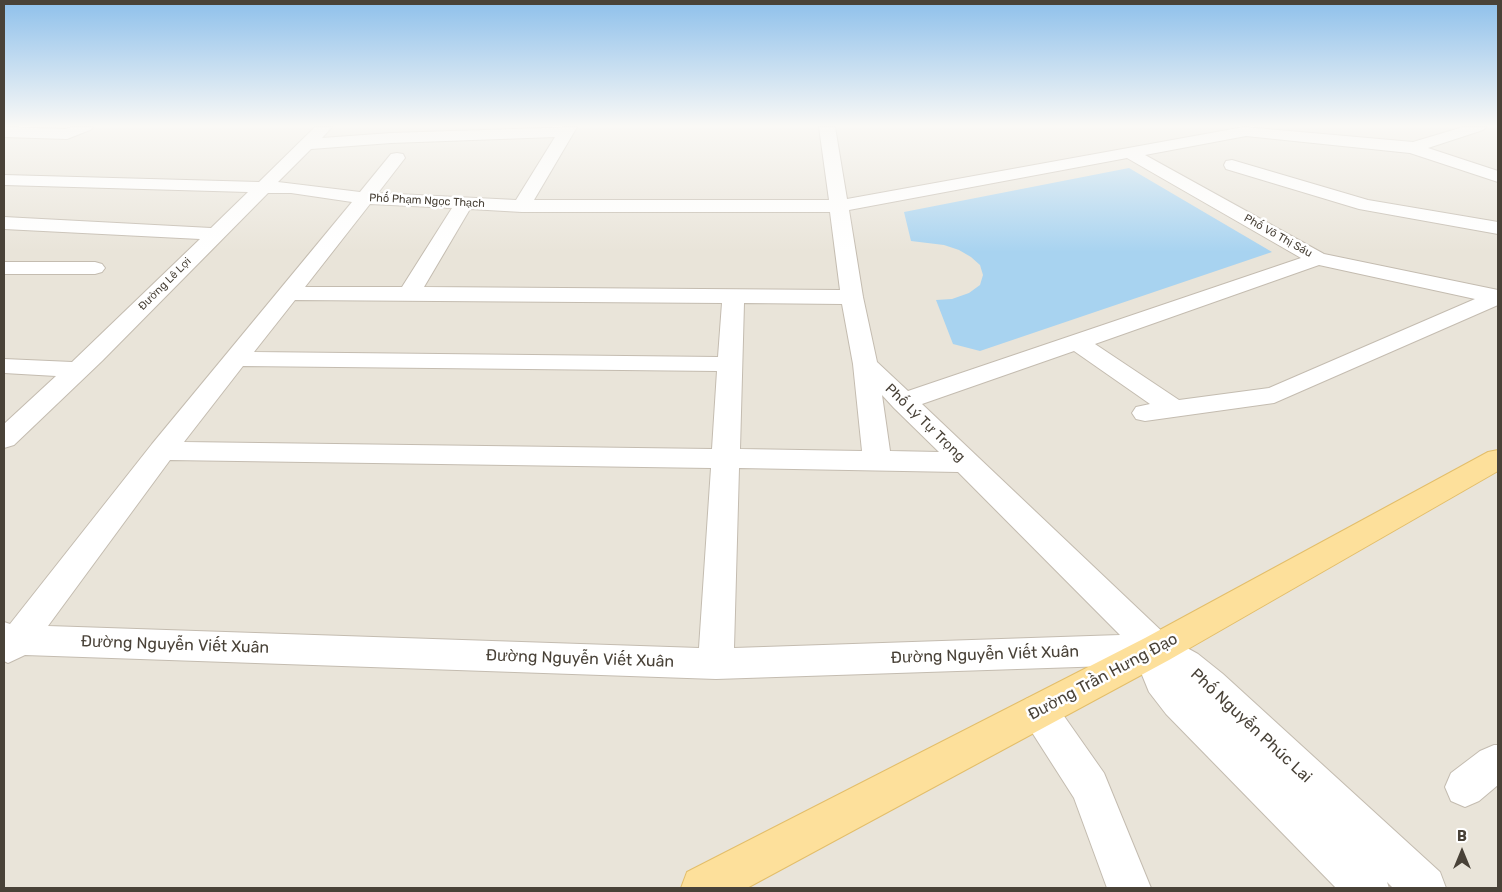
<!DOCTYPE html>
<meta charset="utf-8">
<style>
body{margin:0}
#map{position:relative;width:1502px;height:892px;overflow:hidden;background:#f5f2ea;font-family:Rubik,sans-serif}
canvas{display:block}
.frame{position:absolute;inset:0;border:5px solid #494238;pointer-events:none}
.north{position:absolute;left:1437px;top:827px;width:50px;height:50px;-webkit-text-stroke:4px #fff;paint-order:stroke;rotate:0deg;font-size:14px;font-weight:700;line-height:20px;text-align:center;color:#494238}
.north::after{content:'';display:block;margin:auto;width:18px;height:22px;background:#494238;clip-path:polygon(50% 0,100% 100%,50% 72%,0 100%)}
</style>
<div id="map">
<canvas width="1502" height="892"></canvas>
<div class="frame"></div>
<div class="north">B</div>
</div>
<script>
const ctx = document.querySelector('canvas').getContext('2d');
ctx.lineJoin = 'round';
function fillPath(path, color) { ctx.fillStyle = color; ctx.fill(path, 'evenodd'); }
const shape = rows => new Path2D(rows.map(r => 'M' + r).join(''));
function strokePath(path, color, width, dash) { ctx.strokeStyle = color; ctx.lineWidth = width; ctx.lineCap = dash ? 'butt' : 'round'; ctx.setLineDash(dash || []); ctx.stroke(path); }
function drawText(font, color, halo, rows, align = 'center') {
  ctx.font = font + ' Rubik,sans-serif'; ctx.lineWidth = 5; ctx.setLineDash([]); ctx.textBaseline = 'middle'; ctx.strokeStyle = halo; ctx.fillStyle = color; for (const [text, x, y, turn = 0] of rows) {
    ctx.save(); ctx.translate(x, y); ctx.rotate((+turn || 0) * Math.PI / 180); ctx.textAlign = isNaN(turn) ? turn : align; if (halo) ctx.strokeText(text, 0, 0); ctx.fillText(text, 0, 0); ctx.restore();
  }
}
const residential = shape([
 [4,127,1498,127,1498,888,4,888]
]);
const water = shape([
 [1129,168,1272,252,980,351,953,344,936,300,952,299,969,293,980,285,983,275,980,265,971,257,959,250,944,245,911,241,904,212]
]);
const minor = shape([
 [4,127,65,129,72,127,93,127,90,130,67,139,4,137,4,127],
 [315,127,332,127,322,138,391,133,577,127,534,200,829,200,819,127,835,127,847,199,1244,127,1413,142,1463,127,1486,127,1483,130,1428,148,1498,171,1498,182,1410,153,1246,136,1145,155,1324,254,1498,290,1498,305,1274,403,1145,421,1136,419,1132,413,1136,407,1150,404,1074,351,922,404,1169,638,1198,654,1223,674,1440,872,1446,888,1393,888,1387,882,1389,888,1336,888,1166,714,1149,692,1138,665,716,679,25,655,8,663,4,661,4,622,10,624,152,444,352,202,291,193,268,193,102,361,14,445,4,448,4,424,56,376,4,373,4,359,72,362,200,239,4,229,4,217,211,228,248,192,4,185,4,175,259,182,315,127],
 [555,137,516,200,378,193,405,158,403,154,397,153,391,154,360,192,278,182,311,149,391,143,555,137],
 [1127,158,1301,258,908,391,877,362,863,297,849,210,1127,158],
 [370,204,452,208,402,287,305,287,370,204],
 [470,209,522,212,830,212,840,290,424,287,470,209],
 [1319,265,1475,299,1269,388,1179,400,1095,344,1319,265],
 [295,300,722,303,718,357,254,352,295,300],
 [744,303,842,304,853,364,862,451,740,449,744,303],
 [243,366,717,371,712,449,184,442,243,366],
 [882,395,894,408,939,452,890,451,882,395],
 [170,460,711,468,699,648,48,626,170,460],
 [739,468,958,472,1120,635,734,648,739,468],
 [1232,160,1368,200,1498,222,1498,234,1359,209,1226,169,1224,165,1226,161,1232,160],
 [4,262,95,262,102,264,105,268,102,272,95,274,4,274,4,262],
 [1039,694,1052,699,1104,773,1151,888,1107,888,1074,798,1026,723,1020,711,1026,699,1039,694],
 [1494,745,1498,745,1498,785,1479,801,1465,807,1451,801,1445,787,1451,773,1480,751,1494,745]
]);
const major = shape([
 [1498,450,1498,471,1169,660,747,888,681,888,687,872,1145,638,1488,452,1498,450]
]);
const farStreetnames = [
 ["Phố Phạm Ngọc Thạch",427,201,3],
 ["Phố Võ Thị Sáu",1278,236,29],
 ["Đường Lê Lợi",165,284,-45]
];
const streetNames = [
 ["Phố Lý Tự Trọng",925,423,44]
];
const nearStreetnames = [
 ["Đường Nguyễn Viết Xuân",175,645,2],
 ["Đường Nguyễn Viết Xuân",985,655,-2],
 ["Đường Nguyễn Viết Xuân",580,659,2],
 ["Đường Trần Hưng Đạo",1103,677,-28],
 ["Phố Nguyễn Phúc Lai",1251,726,43]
];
fillPath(residential, '#e9e4d9');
fillPath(water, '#a8d3f0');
strokePath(minor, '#c4bcb0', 2);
strokePath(major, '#e3be6a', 2);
fillPath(minor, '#fff');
fillPath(major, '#fde09b');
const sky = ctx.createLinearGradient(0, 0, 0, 252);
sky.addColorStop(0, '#8ec0eb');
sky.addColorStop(0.5, '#faf9f6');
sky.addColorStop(1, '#faf9f600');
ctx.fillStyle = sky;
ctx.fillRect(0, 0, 1502, 252);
drawText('11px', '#494238', '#fff', farStreetnames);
drawText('14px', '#494238', '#fff', streetNames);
drawText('16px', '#494238', '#fff', nearStreetnames);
</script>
